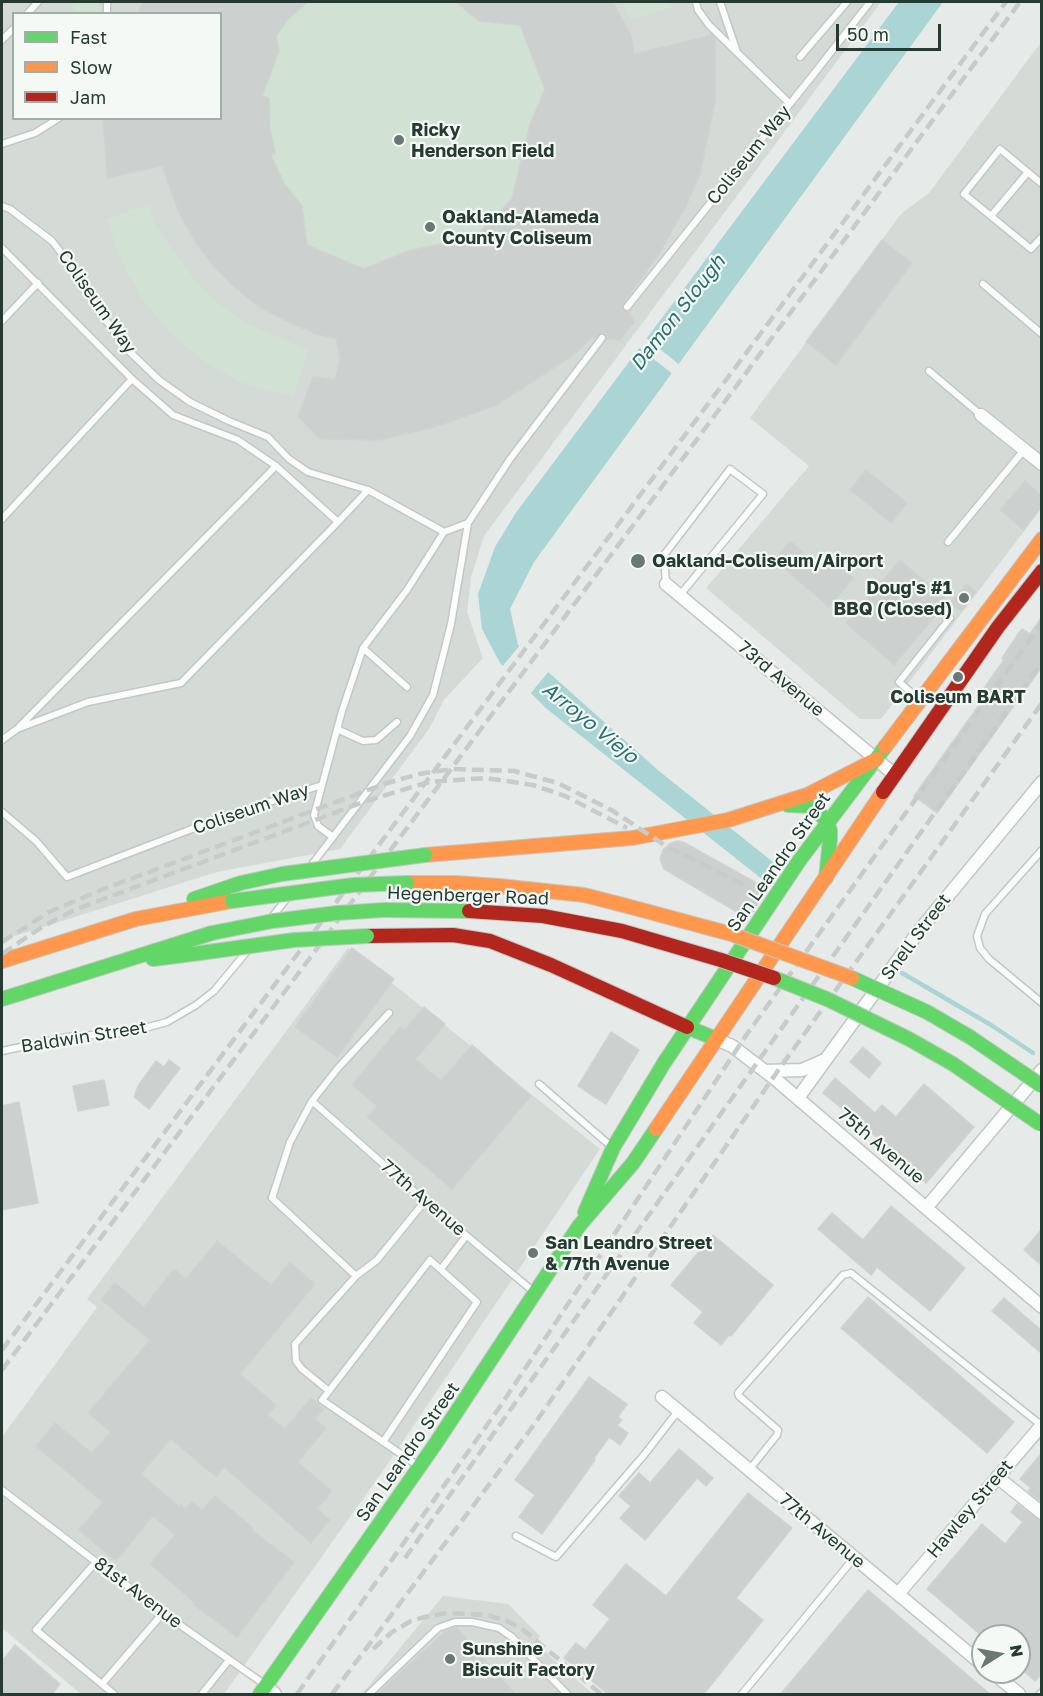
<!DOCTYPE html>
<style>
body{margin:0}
#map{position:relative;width:1043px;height:1696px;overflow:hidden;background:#e6eae8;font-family:"Golos Text",sans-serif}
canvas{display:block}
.frame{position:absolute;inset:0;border:3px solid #253b32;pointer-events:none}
.legend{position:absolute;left:12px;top:12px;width:210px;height:108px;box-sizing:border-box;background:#f4f9f6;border:2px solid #a1ada8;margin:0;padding:8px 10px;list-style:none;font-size:18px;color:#253b32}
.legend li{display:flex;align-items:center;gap:12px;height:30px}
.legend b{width:30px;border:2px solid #a1ada8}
.north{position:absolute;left:971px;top:1624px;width:60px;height:60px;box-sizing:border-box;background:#f4f9f6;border:2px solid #a1ada8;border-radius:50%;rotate:79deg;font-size:16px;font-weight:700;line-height:24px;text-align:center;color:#253b32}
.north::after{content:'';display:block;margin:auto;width:21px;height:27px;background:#697872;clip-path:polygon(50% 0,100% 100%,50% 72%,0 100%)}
.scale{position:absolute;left:836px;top:24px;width:105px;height:27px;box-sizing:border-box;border:3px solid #253b32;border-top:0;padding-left:8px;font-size:18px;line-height:21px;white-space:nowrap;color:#253b32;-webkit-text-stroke:4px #f4f9f6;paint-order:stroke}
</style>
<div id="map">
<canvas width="1043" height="1696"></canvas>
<div class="frame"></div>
<ul class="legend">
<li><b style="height:8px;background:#63d668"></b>Fast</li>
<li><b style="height:8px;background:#ff974d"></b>Slow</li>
<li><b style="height:8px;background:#b3261e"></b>Jam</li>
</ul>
<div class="north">N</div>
<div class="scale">50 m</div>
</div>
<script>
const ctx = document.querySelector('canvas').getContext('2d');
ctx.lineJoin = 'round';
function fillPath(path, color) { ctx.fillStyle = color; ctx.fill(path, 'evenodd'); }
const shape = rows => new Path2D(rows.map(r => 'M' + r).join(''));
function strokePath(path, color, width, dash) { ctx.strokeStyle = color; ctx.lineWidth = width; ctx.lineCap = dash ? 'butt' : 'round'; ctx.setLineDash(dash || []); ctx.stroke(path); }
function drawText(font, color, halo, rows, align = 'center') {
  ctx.font = font + ' "Golos Text",sans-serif'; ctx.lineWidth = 4.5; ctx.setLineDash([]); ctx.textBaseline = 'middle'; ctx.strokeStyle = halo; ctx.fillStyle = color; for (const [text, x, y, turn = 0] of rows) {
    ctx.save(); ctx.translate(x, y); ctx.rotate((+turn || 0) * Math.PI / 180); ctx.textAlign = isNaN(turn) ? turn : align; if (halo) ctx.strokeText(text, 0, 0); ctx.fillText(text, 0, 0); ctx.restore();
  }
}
const built = shape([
 [2,2,881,2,484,536,471,577,467,612,483,658,444,700,429,729,340,849,217,872,2,940],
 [14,14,220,14,220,118,14,118],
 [1041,42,1041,509,881,719,860,719,706,588,809,466,750,418,901,214,929,193],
 [348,948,600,1149,387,1465,224,1694,81,1694,2,1628,2,1437,97,1307,87,1299],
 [443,1596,508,1604,540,1636,535,1643,593,1694,362,1694]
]);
const green = shape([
 [72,2,99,2,100,13,75,13],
 [143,2,613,2,631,36,634,54,715,35,715,102,700,175,659,254,625,302,634,322,620,340,592,337,572,356,495,406,432,428,379,440,320,439,298,416,313,377,335,380,340,360,336,340,313,333,284,320,258,306,234,287,212,264,195,241,179,213,162,167,107,178,103,119,220,118,220,14,137,13],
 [622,2,670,2,672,7,630,20],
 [149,205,156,226,197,283,224,308,245,323,308,350,294,396,268,391,241,382,210,365,185,346,164,326,142,298,127,273,116,247,107,219]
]);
const water = shape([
 [899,2,943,2,534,562,510,609,518,645,659,771,778,866,767,883,547,709,500,663,482,629,478,594,495,547,515,514]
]);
const pier = shape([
 [644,336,681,366,674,375,637,346],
 [521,644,550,670,530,694,501,668]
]);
const stream = shape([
 [902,973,991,1025,1033,1053]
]);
const building = shape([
 [143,2,308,2,288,19,276,36,279,51,262,96,269,98,270,128,275,153,271,155,285,185,302,206,307,245,364,269,408,251,454,241,480,232,512,199,530,124,545,89,520,25,479,21,456,2,613,2,631,36,634,54,712,35,715,38,715,102,700,175,685,208,659,254,623,304,622,309,629,312,634,322,620,340,607,339,606,334,602,333,596,338,592,337,572,356,495,406,432,428,379,440,320,439,298,416,313,377,335,380,340,360,336,339,313,333,284,320,258,306,234,287,212,264,195,241,179,213,162,166,107,178,103,118,220,118,220,14,137,14,143,2],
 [882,240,912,263,836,365,806,342,882,240],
 [866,470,907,503,891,523,850,490,866,470],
 [1025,481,1041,495,1041,507,1023,530,1000,510,1025,481],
 [790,541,819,566,827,556,853,578,829,607,774,560,790,541],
 [900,560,948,601,894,665,846,623,900,560],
 [966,584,976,592,961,611,951,603,966,584],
 [1041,618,1041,668,937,813,914,796,984,698,979,695,1004,660,1002,658,1018,634,1022,629,1030,634,1041,618],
 [677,841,683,842,760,885,764,894,750,916,739,913,664,869,660,859,663,850,669,844,677,841],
 [352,948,394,979,337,1057,295,1027,352,948],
 [424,1007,445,1024,416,1059,441,1081,472,1045,531,1096,452,1189,367,1117,377,1106,352,1085,400,1027,404,1031,424,1007],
 [611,1032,639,1050,606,1104,578,1086,611,1032],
 [863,1047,881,1063,869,1078,850,1062,863,1047],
 [169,1060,180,1068,149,1109,134,1097,138,1086,156,1061,164,1067,169,1060],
 [835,1078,875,1113,882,1105,896,1117,924,1084,974,1127,926,1183,876,1141,879,1139,823,1093,835,1078],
 [104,1080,109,1105,78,1111,73,1086,104,1080],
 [19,1102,38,1203,2,1210,2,1106,19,1102],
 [891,1206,965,1268,930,1311,877,1267,871,1275,818,1229,832,1213,863,1240,891,1206],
 [1041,1230,1041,1265,1024,1250,1041,1230],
 [713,1235,773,1285,731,1336,730,1334,721,1345,694,1323,703,1312,671,1285,713,1235],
 [217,1241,271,1285,290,1262,315,1284,240,1374,276,1405,268,1415,285,1429,311,1398,324,1409,315,1419,326,1428,298,1462,332,1491,317,1509,330,1520,311,1543,224,1467,216,1477,171,1439,141,1474,179,1506,181,1504,186,1509,192,1502,202,1510,215,1496,252,1527,253,1531,294,1562,237,1637,194,1605,195,1603,150,1564,175,1535,153,1516,116,1561,79,1530,103,1502,36,1446,55,1423,92,1453,111,1432,88,1413,150,1340,101,1300,115,1283,144,1307,174,1269,186,1279,217,1241],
 [868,1297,1014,1422,987,1453,841,1328,868,1297],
 [1004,1298,1041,1330,1041,1353,992,1311,1004,1298],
 [589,1377,627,1404,618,1417,622,1420,617,1425,628,1433,620,1445,609,1437,594,1458,595,1460,542,1534,519,1517,535,1495,515,1480,589,1377],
 [679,1449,713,1478,706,1486,697,1478,645,1540,620,1518,631,1506,619,1496,639,1473,650,1483,679,1449],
 [1041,1454,1041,1502,1028,1491,1031,1488,1020,1479,1041,1454],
 [748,1493,792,1528,736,1598,763,1620,703,1695,609,1695,564,1658,576,1643,585,1650,610,1619,593,1605,626,1564,666,1596,748,1493],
 [1017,1504,1041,1521,1041,1674,1035,1681,1019,1667,1019,1636,982,1636,927,1589,982,1524,1005,1544,1023,1522,1011,1512,1017,1504],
 [868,1590,991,1695,780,1695,868,1590],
 [456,1627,516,1695,376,1695,447,1630,456,1627],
 [15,1645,60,1684,51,1695,2,1695,2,1661,15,1645]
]);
const lane = shape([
 [107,2,107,14],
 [696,2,698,10,709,25,790,104],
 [720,2,736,49],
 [27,14,38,2],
 [2,40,14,28],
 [800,57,847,2],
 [2,144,35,133,59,118],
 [1042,184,1000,149,964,194,1031,249,1042,237],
 [2,206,10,209,52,241,80,277,98,310,130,352,159,380,190,402,229,421,268,437,289,459,308,472,368,490,444,532,468,523,510,459,602,338],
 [991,216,1028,172],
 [2,248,132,379,173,415,238,440,276,466,17,729],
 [983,284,1042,334],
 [627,307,813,75,870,2],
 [2,321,38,283],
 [929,371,981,415],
 [2,519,132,379],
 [338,522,368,490],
 [948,542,1024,450],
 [666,584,664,555,730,469,763,494,680,595],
 [363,648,407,687],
 [920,700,899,682,950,618],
 [337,729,363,741,376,740,397,722],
 [2,740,17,729,88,702,181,683,338,522,276,466],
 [2,812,36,841,67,877,223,817,322,785],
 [333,837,318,826,314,815,342,711,363,648,407,590,444,532],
 [1042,850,985,914,977,936,980,948,989,959,1042,1003],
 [310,867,410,736,433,695,451,624,468,523],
 [272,917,288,897],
 [389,1013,338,1068,312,1101,290,1142,272,1198,356,1276,377,1260,425,1201],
 [2,1051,67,1037,130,1032,167,1022,196,1005,214,991,248,950],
 [539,1084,613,1148],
 [312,1101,425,1201,534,1292],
 [441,1269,466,1236],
 [329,1391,302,1369,296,1361,295,1344,356,1276],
 [383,1442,477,1302,430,1260,322,1400,417,1465],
 [749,1470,777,1435,778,1430,739,1396,738,1393,843,1275,851,1273,1041,1425],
 [2,1490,163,1613,264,1684],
 [516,1536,556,1557,644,1455,678,1411],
 [96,1562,36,1630,114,1694],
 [102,1684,163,1613],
 [202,1694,229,1660],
 [369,1694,438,1628,455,1622,472,1622,499,1628,512,1637,567,1694],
 [742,1694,854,1558],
 [1040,1694,1042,1692]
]);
const street = shape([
 [981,415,1042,464],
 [666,584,895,775],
 [716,1039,732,1046,774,1078,1042,1307],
 [765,1071,802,1070,825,1060],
 [798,1098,919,931,1042,782],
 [926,1208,1042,1070],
 [662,1397,983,1665],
 [997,1477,1042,1513],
 [898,1594,1042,1425],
 [992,1672,1019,1694],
 [266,1686,275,1694]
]);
const fast = shape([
 [788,805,809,806,817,810,827,822,830,830,830,839,826,878],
 [194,899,241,883],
 [384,910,469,911],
 [153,959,200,953],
 [2,999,212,933],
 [687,1027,716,1039],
 [585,1212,613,1148,664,1063,799,861,885,747],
 [260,1694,434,1446,579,1226,633,1163,656,1129]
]);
const slow = shape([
 [885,747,1042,539],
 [425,855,632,838,728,820,807,795,877,759],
 [407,883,455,883,499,886],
 [2,961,136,919,232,901],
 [656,1129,883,792]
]);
const jam = shape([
 [883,792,998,627,1042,571],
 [367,936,453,935,490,941,551,965,687,1027]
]);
const rail = shape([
 [2,942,49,912,101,890,384,784,419,774,452,769,514,771,558,783,613,811,666,846,748,887],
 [2,954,42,927,74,910,366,801,429,782,486,778,533,785,565,796,627,828],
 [2,1350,764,329,1006,2],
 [2,1370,661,488,1020,2],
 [405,1558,1042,662],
 [373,1649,392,1632,411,1621,425,1617,447,1613,488,1615,507,1621,522,1629,601,1694],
 [297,1694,499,1408,747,1034,1042,623],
 [332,1694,533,1426,777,1072,1042,703]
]);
const fastBridge = shape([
 [241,883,282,874,425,855],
 [232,901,353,885,407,883],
 [212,933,273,921,337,913,384,910],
 [200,953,294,940,367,936],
 [774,978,827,999,909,1039,953,1064,1040,1124],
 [852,978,927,1012,970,1037,1042,1086]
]);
const slowBridge = shape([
 [499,886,584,895,627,906,731,934,852,978]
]);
const jamBridge = shape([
 [469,911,543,916,622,931,721,960,774,978]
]);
const markers = [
 [399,140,6,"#697872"],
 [430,227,6,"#697872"],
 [638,561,8,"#697872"],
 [964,598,6,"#697872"],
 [958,677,6,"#697872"],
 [533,1253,6,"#697872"],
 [450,1659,6,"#697872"]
];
const poiNames = [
 ["Ricky",411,130],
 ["Henderson Field",411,151],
 ["Oakland-Alameda",442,217],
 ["County Coliseum",442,238],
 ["Oakland-Coliseum/Airport",652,561],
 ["Doug's #1",952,588,"right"],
 ["BBQ (Closed)",952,609,"right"],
 ["Coliseum BART",958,697,"center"],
 ["San Leandro Street",545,1243],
 ["& 77th Avenue",545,1264],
 ["Sunshine",462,1649],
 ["Biscuit Factory",462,1670]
];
const streetNames = [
 ["Coliseum Way",749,155,-51],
 ["Coliseum Way",97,302,55],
 ["73rd Avenue",781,679,40],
 ["Coliseum Way",251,809,-19],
 ["San Leandro Street",779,862,-55],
 ["Hegenberger Road",468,896,2],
 ["Snell Street",916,937,-53],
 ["Baldwin Street",84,1037,-9],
 ["75th Avenue",881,1146,40],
 ["77th Avenue",423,1198,41],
 ["San Leandro Street",408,1452,-55],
 ["Hawley Street",970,1509,-50],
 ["77th Avenue",822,1531,40],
 ["81st Avenue",138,1593,37]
];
const waterNames = [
 ["Damon Slough",678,313,-52],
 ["Arroyo Viejo",590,723,39]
];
fillPath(built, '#d4dbd7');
fillPath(green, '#d1e1d4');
fillPath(water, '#abd4d4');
fillPath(pier, '#e6eae8');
strokePath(stream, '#abd4d4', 4.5);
fillPath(building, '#ccd1cf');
strokePath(building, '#cfd3d1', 1.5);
strokePath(lane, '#c3c7c5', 9);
strokePath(street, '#c3c7c5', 15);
strokePath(fast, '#c1c7c5', 16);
strokePath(slow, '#c1c7c5', 16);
strokePath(jam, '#c1c7c5', 16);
strokePath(lane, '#fbfcfc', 6);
strokePath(street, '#fbfcfc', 12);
strokePath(fast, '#63d668', 14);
strokePath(slow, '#ff974d', 14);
strokePath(jam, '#b3261e', 14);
strokePath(rail, '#c7cbc9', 4.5, [12, 6]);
strokePath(fastBridge, '#c2c9c6', 16, []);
strokePath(slowBridge, '#c2c9c6', 16, []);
strokePath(jamBridge, '#c2c9c6', 16, []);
strokePath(fastBridge, '#63d668', 14);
strokePath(slowBridge, '#ff974d', 14);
strokePath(jamBridge, '#b3261e', 14);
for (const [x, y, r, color] of markers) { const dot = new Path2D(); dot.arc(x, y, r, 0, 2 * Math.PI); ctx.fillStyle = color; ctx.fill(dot); strokePath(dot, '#f4f9f6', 2); }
drawText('bold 18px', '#253b32', '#f4f9f6', poiNames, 'left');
drawText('18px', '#253b32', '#f4f9f6', streetNames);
drawText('italic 20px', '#267071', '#f4f9f6', waterNames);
</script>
